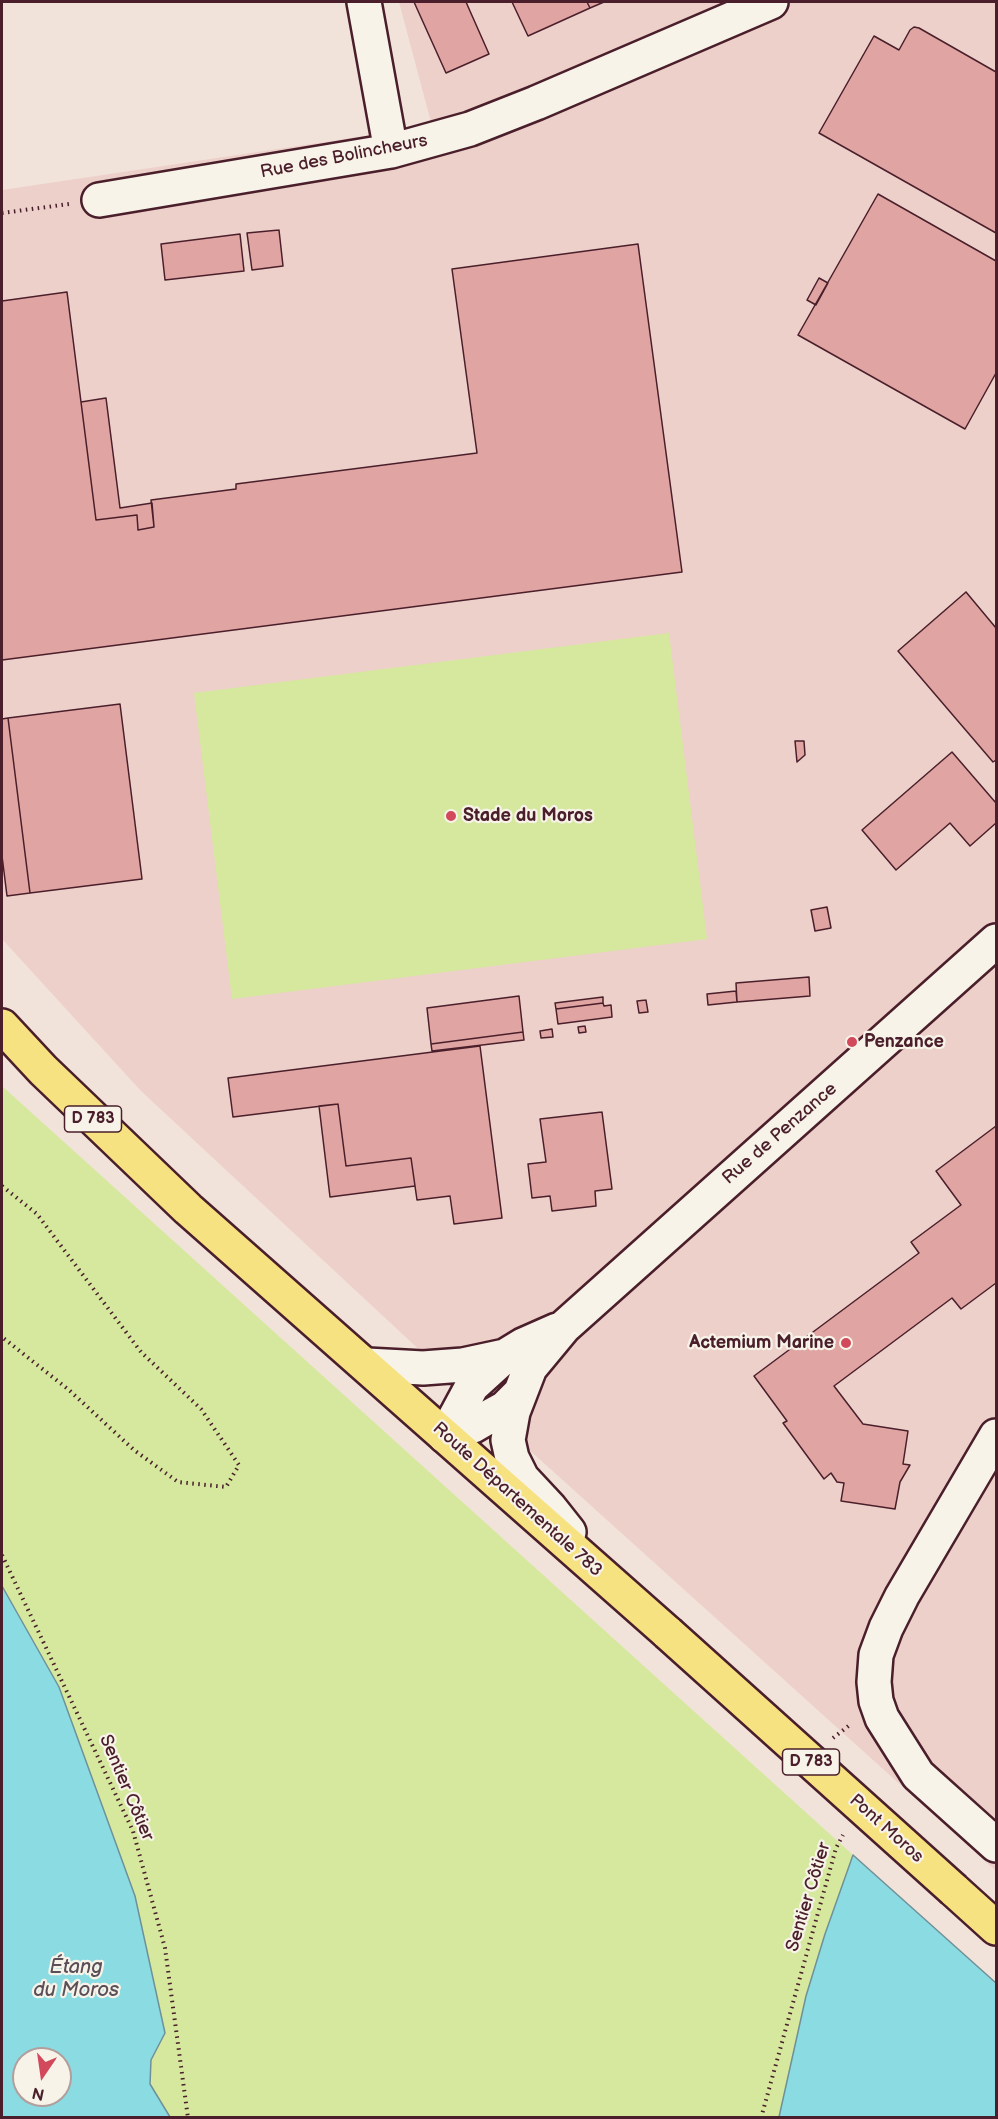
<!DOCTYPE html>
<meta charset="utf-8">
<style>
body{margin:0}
#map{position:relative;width:998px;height:2119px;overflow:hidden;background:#f2e3da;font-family:"Balsamiq Sans",sans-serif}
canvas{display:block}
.frame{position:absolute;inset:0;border:3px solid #4a1f2b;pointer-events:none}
.north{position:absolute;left:12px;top:2047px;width:60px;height:60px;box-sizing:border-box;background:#f7f3e8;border:2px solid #b29e9c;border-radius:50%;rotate:193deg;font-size:16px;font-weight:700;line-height:24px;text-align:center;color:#4a1f2b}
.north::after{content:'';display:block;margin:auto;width:21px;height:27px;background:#d1495b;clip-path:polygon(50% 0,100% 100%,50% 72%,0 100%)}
</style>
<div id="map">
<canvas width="998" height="2119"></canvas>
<div class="frame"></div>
<div class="north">N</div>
</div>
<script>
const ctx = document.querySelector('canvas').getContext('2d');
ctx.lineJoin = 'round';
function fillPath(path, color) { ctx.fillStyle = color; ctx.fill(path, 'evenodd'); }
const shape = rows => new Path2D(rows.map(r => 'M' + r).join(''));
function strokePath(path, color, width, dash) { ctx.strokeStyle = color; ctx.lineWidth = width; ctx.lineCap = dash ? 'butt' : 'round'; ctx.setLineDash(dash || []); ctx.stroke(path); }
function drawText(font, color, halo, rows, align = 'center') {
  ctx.font = font + ' "Balsamiq Sans",sans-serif'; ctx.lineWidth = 4.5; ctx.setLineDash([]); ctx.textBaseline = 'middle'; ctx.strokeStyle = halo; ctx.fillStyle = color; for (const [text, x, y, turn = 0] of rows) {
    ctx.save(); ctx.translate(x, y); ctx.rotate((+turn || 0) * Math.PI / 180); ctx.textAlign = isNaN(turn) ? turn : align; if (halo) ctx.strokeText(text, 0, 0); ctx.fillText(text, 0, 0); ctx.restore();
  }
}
const built = shape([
 [399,2,996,2,996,1871,454,1382,141,1091,2,939,2,190,432,126]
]);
const green = shape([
 [669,633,707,939,232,999,194,693],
 [2,1086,853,1855,825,1934,806,1996,779,2117,170,2117,150,2084,151,2060,165,2032,135,1896,59,1687,2,1586]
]);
const water = shape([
 [2,1586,59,1687,135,1896,165,2033,151,2060,150,2084,170,2117,2,2117,2,1586],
 [24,2059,60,2059,60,2095,24,2095,24,2059],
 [853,1855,996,1983,996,2117,779,2117,806,1996,825,1934,853,1855]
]);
const building = shape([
 [414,2,466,2,489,54,446,73,414,2],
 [512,2,587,2,590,8,528,36,512,2],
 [587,2,604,2,590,8,587,2],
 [914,27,919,28,996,72,996,233,819,133,874,36,899,50,910,30,914,27],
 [878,194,996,261,996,373,965,429,798,335,878,194],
 [279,230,283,266,252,270,247,233,279,230],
 [240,234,244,271,165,280,161,244,240,234],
 [638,244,682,572,2,660,2,301,67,292,96,520,137,515,138,530,154,527,151,500,236,489,236,484,477,453,452,269,638,244],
 [819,278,828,283,816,305,807,300,819,278],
 [106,398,120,508,152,503,154,527,138,530,137,515,96,520,81,402,106,398],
 [966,592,996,628,996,760,993,762,898,651,966,592],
 [120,704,142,879,30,893,8,718,120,704],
 [8,718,30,893,7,896,2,856,2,719,8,718],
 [795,741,804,741,805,755,797,762,795,741],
 [952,752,996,803,996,823,970,846,950,823,896,870,862,830,952,752],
 [827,907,831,928,815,931,811,910,827,907],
 [809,977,810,996,737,1002,736,983,809,977],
 [736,991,737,1002,708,1005,707,994,736,991],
 [519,996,523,1032,431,1044,427,1008,519,996],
 [603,997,603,1003,556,1009,555,1003,603,997],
 [646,1000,648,1012,639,1013,637,1001,646,1000],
 [603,1003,604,1006,611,1005,612,1017,558,1024,556,1009,603,1003],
 [585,1026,586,1032,579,1033,578,1027,585,1026],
 [552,1029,553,1037,541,1038,540,1031,552,1029],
 [523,1032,524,1040,432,1051,431,1044,523,1032],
 [480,1046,502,1218,454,1224,450,1196,417,1200,411,1158,346,1166,338,1104,233,1117,228,1078,480,1046],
 [338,1104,346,1166,411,1158,415,1186,330,1197,319,1106,338,1104],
 [602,1112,612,1189,595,1191,596,1206,552,1211,550,1196,532,1198,528,1164,546,1162,540,1119,602,1112],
 [996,1126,996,1283,961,1309,952,1298,834,1386,863,1424,908,1431,903,1464,910,1465,900,1482,895,1509,841,1501,844,1483,837,1482,831,1473,824,1479,783,1423,787,1421,754,1376,919,1253,911,1242,961,1205,936,1171,996,1126]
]);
const path = shape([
 [2,213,69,204],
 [2,1186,37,1214,141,1352,201,1409,239,1465,226,1487,178,1482,134,1450,69,1390,2,1337],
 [2,1555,133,1831,165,1948,188,2118],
 [833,1738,851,1724],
 [761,2118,836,1848,843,1835]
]);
const street = shape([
 [364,2,391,151],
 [99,200,391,151,470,129,536,103,771,2],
 [996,1436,902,1596,886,1628,876,1655,874,1682,876,1701,882,1718,918,1775,996,1845]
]);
const secondary = shape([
 [367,1365,423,1368,463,1365,505,1356,523,1345,557,1330],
 [445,1436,472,1386,505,1356],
 [445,1436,473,1426,485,1419,505,1408,520,1393],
 [569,1532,550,1508,522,1478,512,1458,508,1440,513,1412,530,1368,564,1327,996,941]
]);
const primary = shape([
 [2,1026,43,1070,188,1209,668,1633],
 [954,1890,996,1928]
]);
const primaryBridge = shape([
 [668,1633,954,1890]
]);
const markers = [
 [451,816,6,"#d1495b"],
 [852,1042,6,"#d1495b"],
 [846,1343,6,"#d1495b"]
];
const shields = [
 [93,1119,57],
 [811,1762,57]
];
const shieldNames = [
 ["D 783",93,1119],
 ["D 783",811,1762]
];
const streetNames = [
 ["Rue des Bolincheurs",344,157,-11],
 ["Rue de Penzance",780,1134,-41],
 ["Route Départementale 783",517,1500,42],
 ["Sentier Côtier",126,1788,67],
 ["Pont Moros",886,1829,42],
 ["Sentier Côtier",809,1897,-73]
];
const poiNames = [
 ["Stade du Moros",463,816],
 ["Penzance",864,1042],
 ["Actemium Marine",834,1343,"right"]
];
const waterNames = [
 ["Étang",76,1968],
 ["du Moros",76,1991]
];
fillPath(built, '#edd0c9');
fillPath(green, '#d5e89d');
fillPath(water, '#8adbe2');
strokePath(water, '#709099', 1.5);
fillPath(building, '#e0a5a2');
strokePath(building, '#4a1f2b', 1.5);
strokePath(street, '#4a1f2b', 38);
strokePath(secondary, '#4a1f2b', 38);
strokePath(primary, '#4a1f2b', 38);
strokePath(path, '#4a1f2b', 4, [1.5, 4.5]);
strokePath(street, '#f7f3e8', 33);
strokePath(secondary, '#f7f3e8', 33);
strokePath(primary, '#f7e281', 33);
strokePath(primaryBridge, '#4a1f2b', 38, []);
strokePath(primaryBridge, '#f7e281', 33);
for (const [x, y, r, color] of markers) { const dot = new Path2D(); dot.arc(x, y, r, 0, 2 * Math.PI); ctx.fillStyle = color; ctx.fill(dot); strokePath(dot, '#f7f3e8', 2); }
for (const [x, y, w] of shields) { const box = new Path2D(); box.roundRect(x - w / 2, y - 13, w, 26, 4.5); ctx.fillStyle = '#f7f3e8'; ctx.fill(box); strokePath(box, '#4a1f2b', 1.5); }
drawText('bold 16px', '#4a1f2b', null, shieldNames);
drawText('18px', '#4a1f2b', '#f7f3e8', streetNames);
drawText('bold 18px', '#4a1f2b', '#f7f3e8', poiNames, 'left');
drawText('italic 20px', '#5a4e59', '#f7f3e8', waterNames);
</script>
